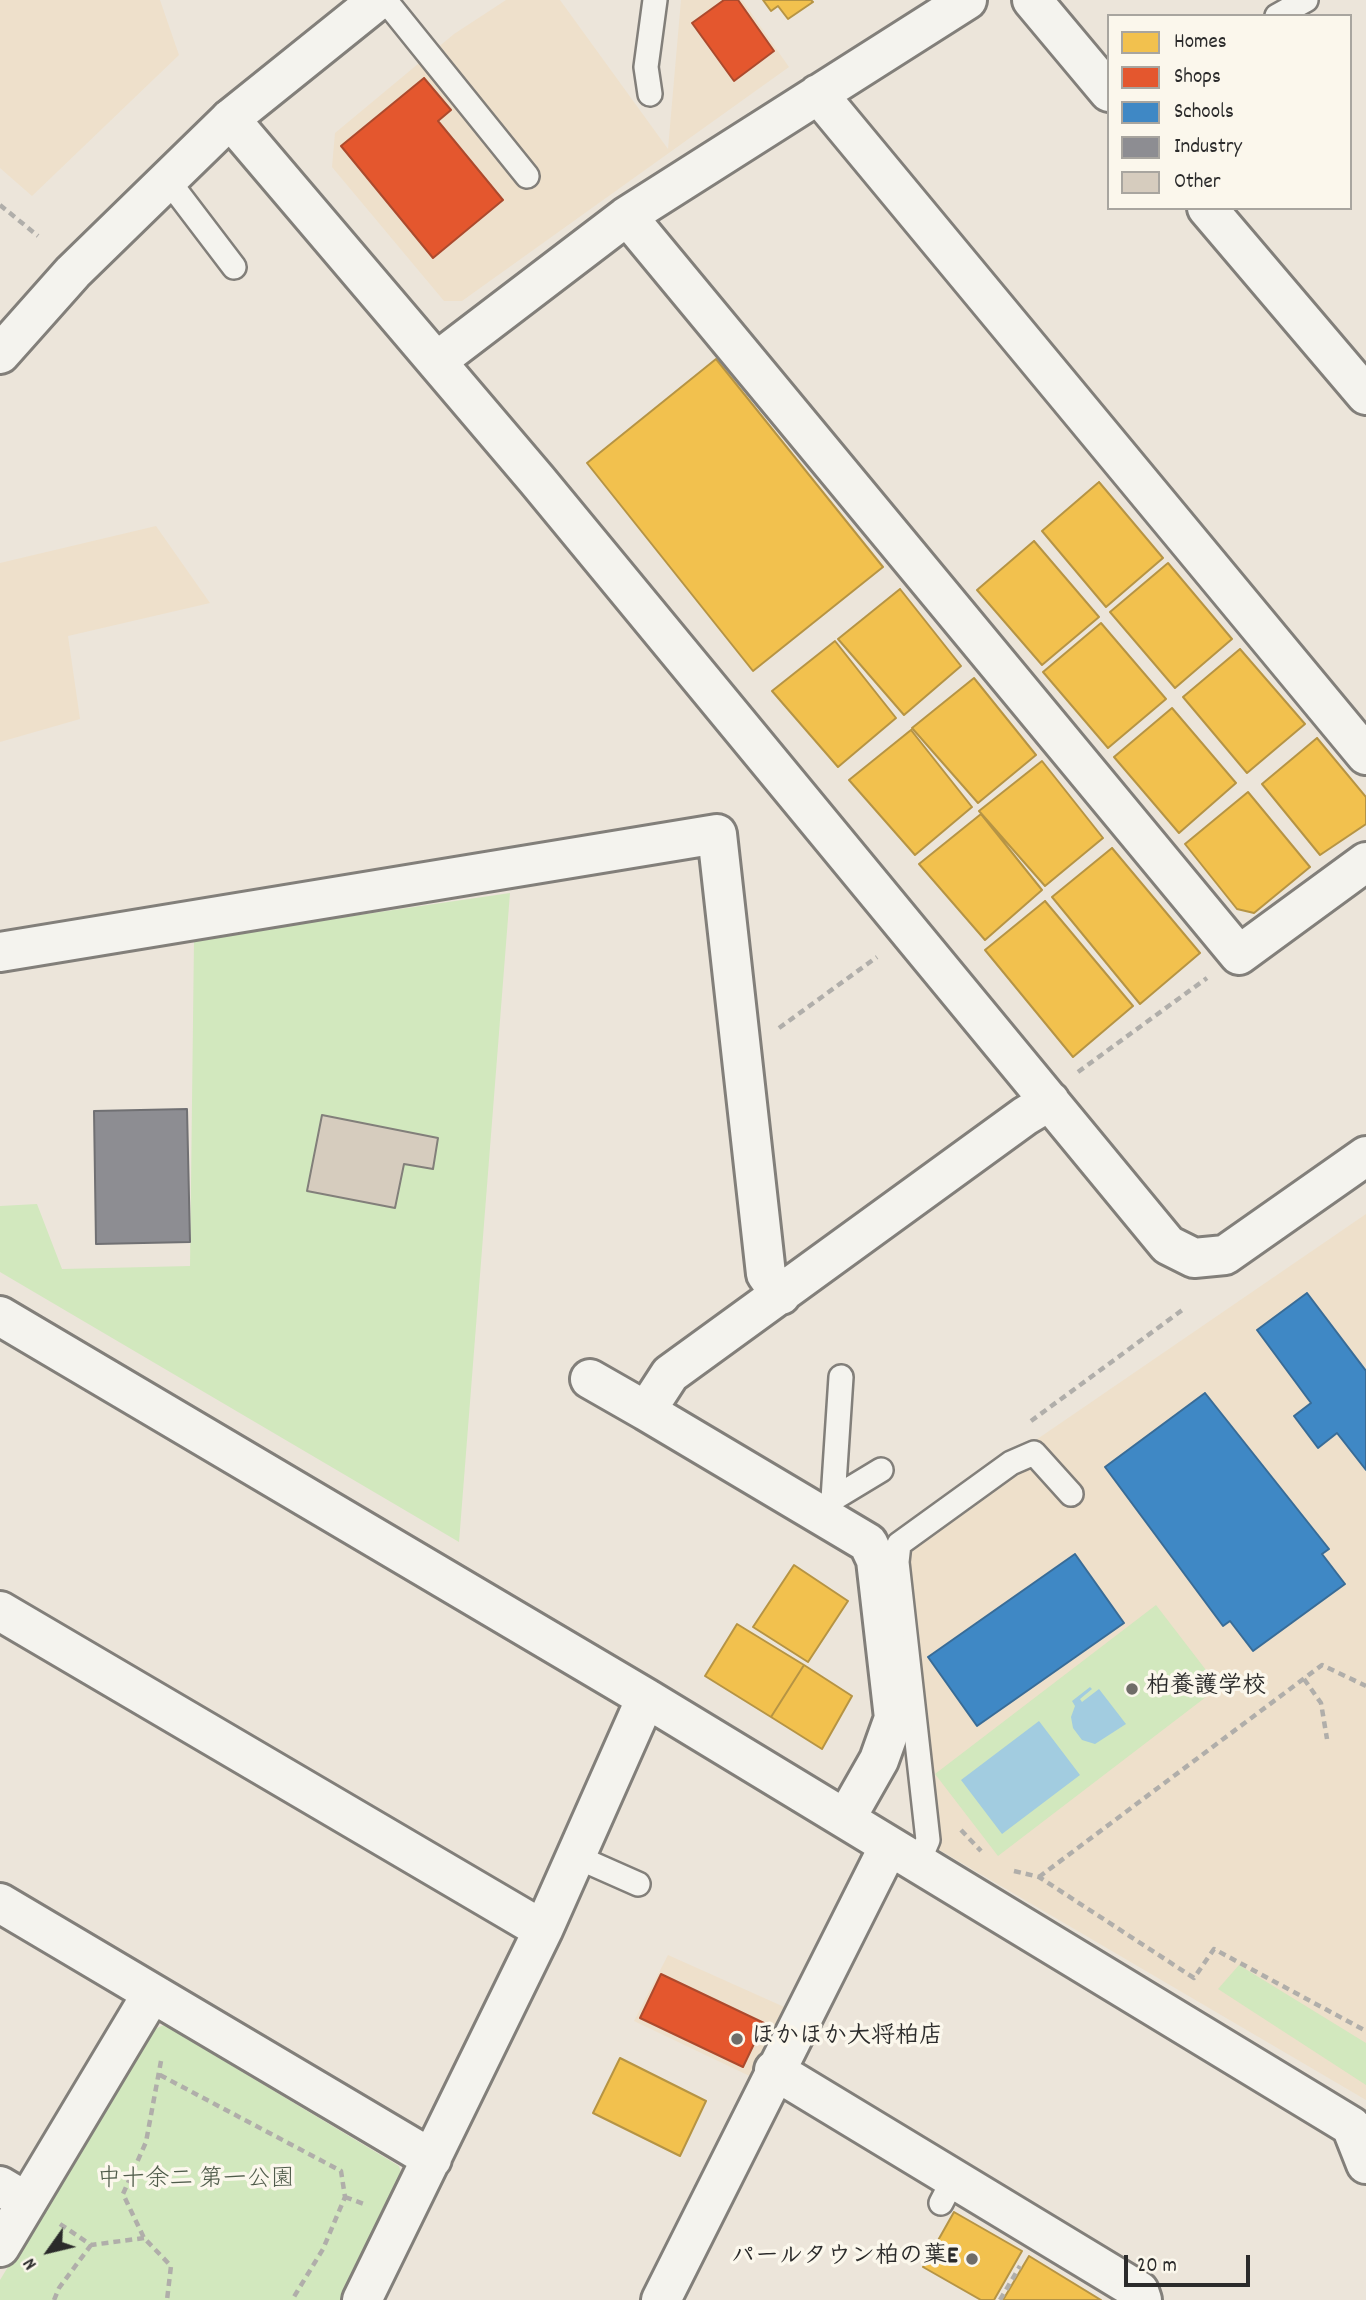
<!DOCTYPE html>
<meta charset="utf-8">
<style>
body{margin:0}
#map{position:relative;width:1366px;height:2300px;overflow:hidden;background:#ece5da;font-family:Dekko,sans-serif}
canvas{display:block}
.legend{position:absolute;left:1107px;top:14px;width:245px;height:196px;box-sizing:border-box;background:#fbf7ec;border:2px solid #a8a59f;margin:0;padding:9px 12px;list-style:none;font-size:21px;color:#2b2b2b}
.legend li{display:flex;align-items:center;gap:14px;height:35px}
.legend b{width:35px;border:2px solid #a8a59f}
.north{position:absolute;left:14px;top:2216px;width:70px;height:70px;-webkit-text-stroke:5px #fbf7ec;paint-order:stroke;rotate:236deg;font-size:19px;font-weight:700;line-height:28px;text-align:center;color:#2b2b2b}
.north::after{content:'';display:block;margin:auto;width:24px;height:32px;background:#2b2b2b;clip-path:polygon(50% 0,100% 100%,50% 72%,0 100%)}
.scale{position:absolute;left:1124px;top:2255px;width:126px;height:32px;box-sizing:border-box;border:4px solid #2b2b2b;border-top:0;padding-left:9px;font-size:21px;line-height:24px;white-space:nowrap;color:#2b2b2b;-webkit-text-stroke:5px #fbf7ec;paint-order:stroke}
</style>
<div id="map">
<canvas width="1366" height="2300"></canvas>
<ul class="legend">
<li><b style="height:19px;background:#f2c14e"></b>Homes</li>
<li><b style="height:19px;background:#e4572e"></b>Shops</li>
<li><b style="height:19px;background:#3f88c5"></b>Schools</li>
<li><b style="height:19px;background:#8d8d92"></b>Industry</li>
<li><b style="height:19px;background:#d6ccbe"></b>Other</li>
</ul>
<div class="north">N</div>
<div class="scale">20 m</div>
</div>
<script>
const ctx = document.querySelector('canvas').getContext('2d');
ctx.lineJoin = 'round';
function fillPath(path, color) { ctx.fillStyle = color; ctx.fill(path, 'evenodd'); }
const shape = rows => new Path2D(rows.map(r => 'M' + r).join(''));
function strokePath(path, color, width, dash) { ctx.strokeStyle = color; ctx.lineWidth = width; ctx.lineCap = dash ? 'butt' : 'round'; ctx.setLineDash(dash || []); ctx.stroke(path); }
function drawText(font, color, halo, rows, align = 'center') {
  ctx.font = font + ' Dekko,"Klee One",sans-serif'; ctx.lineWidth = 7; ctx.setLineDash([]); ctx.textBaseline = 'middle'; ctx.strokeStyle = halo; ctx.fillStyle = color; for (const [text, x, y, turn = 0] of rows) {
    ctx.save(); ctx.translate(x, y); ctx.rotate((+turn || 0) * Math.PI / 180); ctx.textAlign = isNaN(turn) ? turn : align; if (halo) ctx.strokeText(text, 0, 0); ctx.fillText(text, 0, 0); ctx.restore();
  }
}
const built = shape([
 [0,0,160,0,179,55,32,196,0,168],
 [506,0,560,0,668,149,681,0,742,0,789,67,462,301,444,301,332,167,335,133,454,34],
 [156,526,210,603,68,636,80,719,0,742,0,563],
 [1366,1214,1366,2100,914,1835,884,1544],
 [668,1955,791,2010,758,2080,634,2021]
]);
const green = shape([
 [510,893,459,1542,0,1272,0,1206,37,1204,62,1269,190,1266,194,939],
 [1156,1605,1219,1687,998,1856,935,1774],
 [1239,1965,1366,2043,1366,2085,1218,1989],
 [164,2025,399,2166,404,2183,348,2300,0,2300,0,2280,150,2031]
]);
const water = shape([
 [1090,1687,1092,1689,1080,1699,1082,1702,1099,1689,1126,1724,1095,1744,1082,1740,1073,1728,1071,1717,1075,1706,1072,1701],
 [1039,1721,1080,1775,1002,1834,961,1780]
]);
const homes = shape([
 [763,0,811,0,813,2,788,19,778,6,771,11,763,0],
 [716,359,883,567,753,671,587,463,716,359],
 [1099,482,1163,558,1106,607,1042,531,1099,482],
 [1034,541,1099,617,1042,665,977,590,1034,541],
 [1168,563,1232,639,1175,688,1110,612,1168,563],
 [900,589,961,666,904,715,838,639,900,589],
 [1101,623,1166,699,1108,748,1043,672,1101,623],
 [835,641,896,718,838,767,772,691,835,641],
 [1240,649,1305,724,1247,773,1183,697,1240,649],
 [974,678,1036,755,978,803,912,728,974,678],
 [1172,708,1236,783,1179,833,1114,757,1172,708],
 [911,730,972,807,915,855,849,780,911,730],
 [1317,738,1366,797,1366,824,1320,855,1262,784,1317,738],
 [1042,761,1103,838,1045,886,979,811,1042,761],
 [1248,792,1310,867,1254,913,1237,909,1185,844,1248,792],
 [981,814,1042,890,985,940,919,864,981,814],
 [1112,848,1200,953,1140,1004,1052,897,1112,848],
 [1045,901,1133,1006,1073,1057,985,950,1045,901],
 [794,1565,848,1601,808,1662,753,1627,794,1565],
 [737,1624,804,1665,771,1717,705,1676,737,1624],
 [804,1665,852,1696,822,1749,771,1717,804,1665],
 [620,2058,706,2101,680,2156,593,2113,620,2058],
 [954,2212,1022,2251,994,2300,981,2300,923,2267,954,2212],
 [1029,2256,1101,2300,1003,2300,1029,2256]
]);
const shops = shape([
 [724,0,738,0,774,51,734,81,692,23,724,0],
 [424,78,451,110,438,121,503,200,433,258,341,146,424,78],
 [661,1974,764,2023,743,2067,640,2018,661,1974]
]);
const schools = shape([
 [1307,1293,1366,1371,1366,1470,1337,1433,1318,1448,1294,1416,1311,1403,1257,1330,1307,1293],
 [1205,1393,1329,1549,1322,1554,1345,1584,1253,1651,1230,1621,1223,1626,1105,1467,1205,1393],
 [1075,1554,1124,1623,977,1726,928,1657,1075,1554]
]);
const industry = shape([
 [187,1109,190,1242,96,1244,94,1111,187,1109]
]);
const building = shape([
 [322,1115,438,1138,433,1169,404,1164,395,1208,307,1191,322,1115]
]);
const path = shape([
 [0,205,38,236],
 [779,1028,877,957],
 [1078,1072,1207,978],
 [1031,1421,1185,1308],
 [1304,1679,1321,1703,1327,1739],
 [961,1830,981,1851],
 [1014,1871,1039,1877,1194,1978,1214,1949,1366,2031],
 [1039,1877,1322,1665,1366,1686],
 [161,2061,146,2142,123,2194,144,2238,171,2266,167,2300],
 [160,2075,341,2171,345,2197,323,2249,292,2300],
 [345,2197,364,2204],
 [60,2224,91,2245,144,2238],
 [54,2300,59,2288,91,2245],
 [1000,2300,1020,2266]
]);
const lane = shape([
 [385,0,527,176],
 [1277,16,1306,0],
 [650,94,646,67,655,0],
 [167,179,234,267],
 [833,1499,841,1377],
 [829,1508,833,1499,881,1470],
 [577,1857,638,1884],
 [918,1863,928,1840,897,1562,899,1544,1011,1463,1034,1453,1071,1494],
 [941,2203,953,2180]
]);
const street = shape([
 [1032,0,1109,92],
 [818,94,1366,755],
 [230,119,537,480,1168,1245,1194,1258,1225,1255,1366,1156],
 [1207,208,1366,395],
 [627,216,1239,955,1366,862],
 [437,361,627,216,967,0],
 [0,952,717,834,766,1274,781,1295],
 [0,1316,646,1698,1351,2126,1366,2164],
 [590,1379,646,1411],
 [0,1611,543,1930],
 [846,1818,879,1760,894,1718,876,1560,868,1543,646,1411,670,1374,1025,1116,1050,1101],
 [0,1903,432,2159],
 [774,2070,1139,2291,1142,2300],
 [0,2186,27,2202],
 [0,2247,151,1995],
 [362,2300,543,1930,646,1698],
 [661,2300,889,1846]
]);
const secondary = shape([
 [0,354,73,272,230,119,378,0]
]);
const markers = [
 [1132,1689,7,"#6f6c68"],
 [737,2039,7,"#6f6c68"],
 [972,2259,7,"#6f6c68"]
];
const poiNames = [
 ["柏養護学校",1146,1689],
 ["ほかほか大将柏店",751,2039],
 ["パールタウン柏の葉E",958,2259,"right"]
];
const parkNames = [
 ["中十余二 第一公園",196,2182]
];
fillPath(built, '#eee0cb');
fillPath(green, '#d2e8be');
fillPath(water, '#a2cce0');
fillPath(homes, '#f2c14e');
strokePath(homes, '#b69444', 2);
fillPath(shops, '#e4572e');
strokePath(shops, '#ac4a2d', 2);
fillPath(schools, '#3f88c5');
strokePath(schools, '#396c97', 2);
fillPath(industry, '#8d8d92');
strokePath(industry, '#707073', 2);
fillPath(building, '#d6ccbe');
strokePath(building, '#827f7a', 2);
strokePath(lane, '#827f7a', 28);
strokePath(street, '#827f7a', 44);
strokePath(secondary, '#827f7a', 44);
strokePath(path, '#b0aeaa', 4.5, [7, 5]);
strokePath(lane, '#f4f3ee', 23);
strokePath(street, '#f4f3ee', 38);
strokePath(secondary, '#f4f3ee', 38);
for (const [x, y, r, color] of markers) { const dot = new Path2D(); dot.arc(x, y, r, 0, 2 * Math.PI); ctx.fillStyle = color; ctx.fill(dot); strokePath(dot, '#fbf7ec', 2.5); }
drawText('bold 24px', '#2b2b2b', '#fbf7ec', poiNames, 'left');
drawText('24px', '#4f5b4a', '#fbf7ec', parkNames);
</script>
